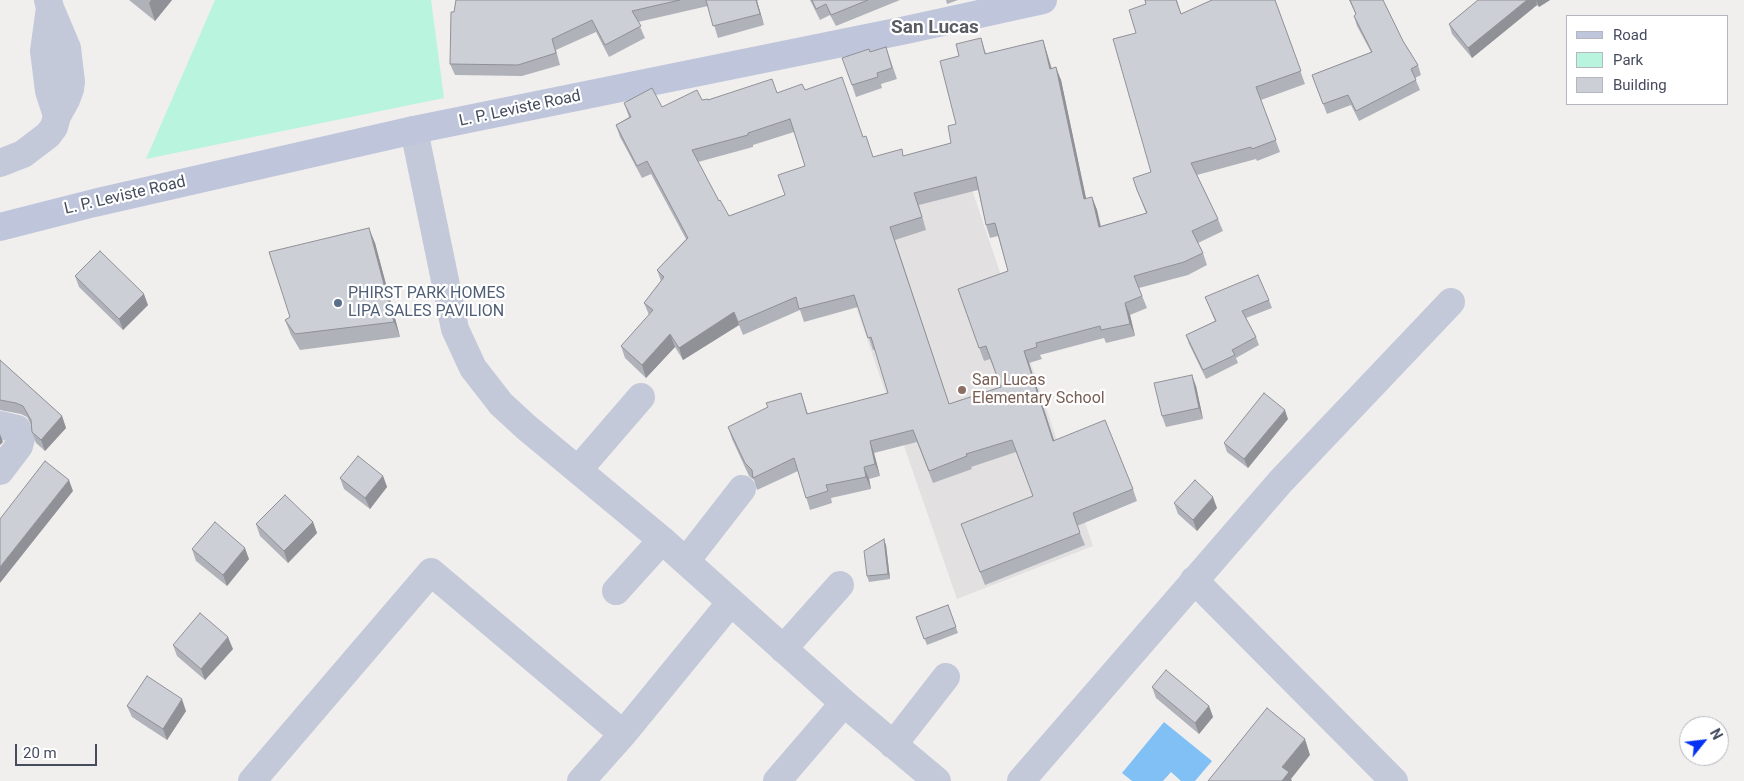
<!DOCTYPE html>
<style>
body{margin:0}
#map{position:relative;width:1744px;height:781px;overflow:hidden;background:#f1efee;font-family:Roboto,sans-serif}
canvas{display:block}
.legend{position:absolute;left:1566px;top:15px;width:162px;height:90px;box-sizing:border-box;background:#fff;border:1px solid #b4b7bf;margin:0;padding:6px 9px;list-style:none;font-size:15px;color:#444c5e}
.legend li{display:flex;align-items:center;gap:10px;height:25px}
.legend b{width:25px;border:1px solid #b4b7bf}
.north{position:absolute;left:1679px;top:716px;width:50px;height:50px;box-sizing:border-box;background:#fff;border:1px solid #b4b7bf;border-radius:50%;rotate:61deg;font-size:14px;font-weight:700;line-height:20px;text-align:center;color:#444c5e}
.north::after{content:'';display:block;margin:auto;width:18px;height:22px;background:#0633f3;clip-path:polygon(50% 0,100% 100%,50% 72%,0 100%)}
.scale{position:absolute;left:15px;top:744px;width:82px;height:22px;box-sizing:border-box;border:2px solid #444c5e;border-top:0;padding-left:6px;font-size:15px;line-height:18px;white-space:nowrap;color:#444c5e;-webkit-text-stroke:4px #fff;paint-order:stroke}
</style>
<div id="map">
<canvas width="1744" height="781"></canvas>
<ul class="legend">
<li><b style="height:6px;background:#bfc5da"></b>Road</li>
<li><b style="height:14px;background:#b8f4de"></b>Park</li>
<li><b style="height:14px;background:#cdcfd7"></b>Building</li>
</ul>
<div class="north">N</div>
<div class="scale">20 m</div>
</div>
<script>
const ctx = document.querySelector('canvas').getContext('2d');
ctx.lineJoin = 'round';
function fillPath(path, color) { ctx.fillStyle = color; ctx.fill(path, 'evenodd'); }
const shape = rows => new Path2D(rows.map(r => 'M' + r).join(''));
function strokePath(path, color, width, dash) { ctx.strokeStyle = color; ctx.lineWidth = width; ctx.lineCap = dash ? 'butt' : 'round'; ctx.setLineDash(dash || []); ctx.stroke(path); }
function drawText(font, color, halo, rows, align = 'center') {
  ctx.font = font + ' Roboto,sans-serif'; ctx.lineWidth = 4.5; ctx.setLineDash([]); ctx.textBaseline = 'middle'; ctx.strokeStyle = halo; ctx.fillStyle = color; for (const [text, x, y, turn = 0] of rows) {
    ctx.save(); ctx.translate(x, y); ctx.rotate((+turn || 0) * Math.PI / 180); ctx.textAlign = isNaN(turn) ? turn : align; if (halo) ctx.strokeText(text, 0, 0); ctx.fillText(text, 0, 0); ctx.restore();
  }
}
const education = shape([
 [971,187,1093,546,957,599,831,235]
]);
const green = shape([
 [215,0,431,0,444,98,146,159]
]);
const water = shape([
 [1164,722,1212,761,1195,781,1181,781,1171,772,1163,781,1132,781,1122,773]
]);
const minor = shape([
 [50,8,44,51,49,91,57,116],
 [414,130,455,329,473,368,501,404,526,427,662,540,844,703,937,781],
 [0,163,23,154,48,135,54,127,57,116,66,100,70,89,71,82,67,48,50,8,48,0],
 [0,425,17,429,21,438,19,446,0,471],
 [578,470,641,397],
 [686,561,742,489],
 [1194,580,1394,781],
 [616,591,662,540],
 [783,649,840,585],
 [893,745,946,677],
 [252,781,431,572,623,734],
 [581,781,623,734,731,602],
 [777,781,844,703],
 [1021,781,1281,481,1451,302]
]);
const secondary = shape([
 [0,227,94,203,414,130,906,30,1043,0]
]);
const wall = shape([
 [129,0,172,0,155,21],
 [456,0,759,0,757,1,764,25,718,38,708,6,638,22,645,38,609,57,596,32,556,50,560,65,522,76,455,75,450,64,454,12],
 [810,0,900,0,836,26,830,15,820,20],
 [946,0,958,0,947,4],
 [1145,0,1177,0,1181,14,1212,0,1275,0,1305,84,1261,100,1280,152,1257,161,1256,159,1197,175,1218,219,1223,231,1198,243,1203,253,1207,265,1188,275,1139,288,1147,308,1130,315,1135,336,1106,343,1104,338,1040,355,1042,359,1029,363,1054,440,1133,489,1137,501,1077,526,1085,545,985,585,966,537,1033,496,1016,452,971,467,972,469,933,483,917,442,874,453,880,476,869,479,871,489,831,498,832,503,810,510,798,471,757,490,754,480,749,476,732,439,728,427,801,393,808,414,888,393,875,350,873,350,858,307,804,322,800,310,743,335,739,325,683,360,675,347,646,378,625,358,621,346,649,315,644,303,661,281,657,270,686,239,651,174,642,178,620,137,616,125,629,117,624,103,662,107,702,100,777,93,805,90,863,137,873,157,904,156,951,143,956,124,959,56,981,38,986,54,1043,40,1047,53,1052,69,1061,80,1086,199,1092,197,1097,210,1101,226,1146,213,1137,190,1151,172,1136,33,1146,4],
 [794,132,805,166,785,195,729,216,719,201,698,162,753,147,753,145],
 [978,190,986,225,990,238,998,236,1008,271,958,289,984,361,990,359,1001,387,949,404,895,240,926,230,919,205],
 [1349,0,1383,0,1403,41,1418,65,1421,75,1415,78,1420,90,1359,121,1351,105,1327,114,1312,75,1371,52,1357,26,1354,16,1356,15],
 [1478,0,1550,0,1539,7,1537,5,1472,58,1452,34,1449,24],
 [886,47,897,79,881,84,882,88,856,97,852,85,869,49,870,52],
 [375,243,400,337,300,350,291,335,285,320,290,317],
 [75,276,148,305,123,330,79,287],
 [1205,297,1269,300,1272,308,1246,318,1256,337,1259,345,1236,358,1238,363,1206,379,1189,344,1186,335,1215,321],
 [0,360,62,416,66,428,45,451,36,443,32,432,31,425,27,417,21,414,0,410],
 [1196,386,1203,419,1166,427,1162,416],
 [1288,419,1248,468,1227,452,1224,443],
 [383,476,387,487,370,509,344,489,340,478],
 [1174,503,1217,508,1197,531,1178,514],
 [313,522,317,533,288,563,260,536,256,524],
 [886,545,890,579,869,582,867,576],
 [192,549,249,559,227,586,196,561],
 [948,605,958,633,927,645,916,617],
 [173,645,233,649,205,680,177,656],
 [1152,687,1209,706,1213,717,1199,734,1156,698],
 [127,706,186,711,167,740,132,717]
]);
const shadedWall = shape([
 [151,0,172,0,155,21,149,3],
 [756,0,757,1,764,25,760,14],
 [1527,0,1536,0,1537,5,1472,58,1468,48],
 [1536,0,1550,0,1539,7],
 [1043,40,1047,53,1055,82,1050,69],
 [1056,67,1061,80,1089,212,1084,199],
 [1092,197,1097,210,1103,239,1099,227],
 [369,228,375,243,400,337,394,322],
 [144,294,148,305,123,330,119,319],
 [1125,303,1130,315,1135,336,1130,324],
 [734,312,739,325,683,360,679,348],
 [670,334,675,347,646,378,642,365],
 [1024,351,1029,363,1058,453,1053,441],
 [1192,375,1196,386,1203,419,1199,408],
 [1285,410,1288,419,1248,468,1244,459],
 [62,416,66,428,45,451,41,440],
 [0,434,3,442,0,445],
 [870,441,874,453,880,476,875,464],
 [864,467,869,479,871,489,866,477],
 [383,476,387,487,370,509,365,498],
 [69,480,73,491,0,583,0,567],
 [1213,497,1217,508,1197,531,1193,520],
 [313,522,317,533,288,563,284,551],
 [884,539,886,545,890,579,888,574],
 [245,548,249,559,227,586,223,575],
 [228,637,233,649,205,680,201,669],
 [182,699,186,711,167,740,163,729],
 [1209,706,1213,717,1199,734,1195,723],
 [1305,739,1310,755,1291,779,1292,781,1282,781,1282,767]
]);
const building = shape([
 [456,0,680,0,632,11,641,26,605,45,592,20,552,39,556,53,518,65,450,64,451,12,454,12,456,0],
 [706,0,756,0,760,14,713,26,706,0],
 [812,0,868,0,831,15,826,4,816,9,812,0],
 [1145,0,1176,0,1181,14,1212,0,1275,0,1301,71,1256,87,1276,140,1252,149,1251,147,1191,163,1218,219,1192,231,1203,253,1184,262,1134,276,1142,296,1125,303,1130,324,1101,330,1100,326,1036,343,1037,347,1024,351,1053,441,1105,420,1133,489,1073,513,1080,533,980,572,961,524,1033,496,1012,440,966,454,967,456,929,471,913,430,870,441,875,464,864,467,866,477,826,485,828,491,806,498,794,458,753,478,752,470,745,463,728,427,768,407,766,403,801,393,807,414,888,393,871,337,868,338,854,295,799,309,796,297,738,322,734,312,679,348,670,334,642,365,621,346,653,310,644,303,664,277,657,270,688,238,647,161,637,166,616,125,631,117,624,103,652,88,662,107,697,90,702,100,708,99,708,100,772,79,777,93,802,84,805,90,842,77,863,137,866,136,873,157,902,149,903,156,951,143,948,126,956,124,940,61,959,56,956,44,981,38,985,54,1043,40,1050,69,1056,67,1084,199,1092,197,1099,227,1147,213,1137,190,1133,178,1151,172,1113,39,1136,33,1129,10,1146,4,1145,0],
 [790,119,805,166,778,175,785,195,729,216,720,200,719,201,692,150,748,135,748,133,790,119],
 [976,177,986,225,995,223,1008,271,958,289,979,348,986,346,1001,387,949,404,890,227,922,217,914,193,976,177],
 [1350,0,1383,0,1403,41,1418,65,1411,69,1416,80,1356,111,1348,95,1323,104,1312,75,1372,52,1354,16,1356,14,1350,0],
 [1478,0,1527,0,1468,48,1449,24,1478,0],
 [886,47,892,68,877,73,878,77,852,85,842,58,869,49,870,52,886,47],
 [369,228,394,322,295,334,285,320,290,317,269,252,369,228],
 [100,251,144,294,119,319,75,276,100,251],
 [1258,275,1269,300,1242,311,1256,337,1232,350,1235,355,1203,370,1186,335,1216,321,1205,297,1258,275],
 [0,360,62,416,41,440,32,432,31,420,23,406,16,403,0,400,0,360],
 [1192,375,1199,408,1162,416,1154,383,1192,375],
 [1264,393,1285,410,1244,459,1224,443,1264,393],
 [358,456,383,476,365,498,340,478,358,456],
 [45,461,69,480,0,567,0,519,45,461],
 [1195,480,1213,497,1193,520,1174,503,1195,480],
 [285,495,313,522,284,551,256,524,285,495],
 [215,522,245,548,223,575,192,549,215,522],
 [884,539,888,574,867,576,864,551,884,539],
 [948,605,956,627,924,639,916,617,948,605],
 [200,613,228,637,201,669,173,645,200,613],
 [1166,670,1209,706,1195,723,1152,687,1166,670],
 [147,676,182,699,163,729,127,706,147,676],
 [1267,708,1305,739,1282,767,1289,772,1282,781,1208,781,1267,708]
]);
const markers = [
 [338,303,5,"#5c6f8a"],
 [962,390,5,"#8d6e63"]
];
const streetNames = [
 ["L. P. Leviste Road",520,109,-12],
 ["L. P. Leviste Road",125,196,-13]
];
const serviceNames = [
 ["PHIRST PARK HOMES",348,294],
 ["LIPA SALES PAVILION",348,312]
];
const educationNames = [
 ["San Lucas",972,381],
 ["Elementary School",972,399]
];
const quarterNames = [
 ["San Lucas",935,28]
];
fillPath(education, '#e2e0e0');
fillPath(green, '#b8f4de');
fillPath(water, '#80c0f5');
strokePath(minor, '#c3c9d8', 28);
strokePath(secondary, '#bfc5da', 28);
fillPath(wall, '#b0b2b9');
fillPath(shadedWall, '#909196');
fillPath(building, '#cdcfd7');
strokePath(building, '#909196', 1);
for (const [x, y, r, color] of markers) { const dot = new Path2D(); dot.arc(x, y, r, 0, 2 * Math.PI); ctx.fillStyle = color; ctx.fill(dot); strokePath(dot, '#fff', 2); }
drawText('16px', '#444c5e', '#fff', streetNames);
drawText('16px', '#4e5e75', '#fff', serviceNames, 'left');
drawText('16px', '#785e54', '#fff', educationNames, 'left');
drawText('bold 19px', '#5a5c64', '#fff', quarterNames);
</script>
